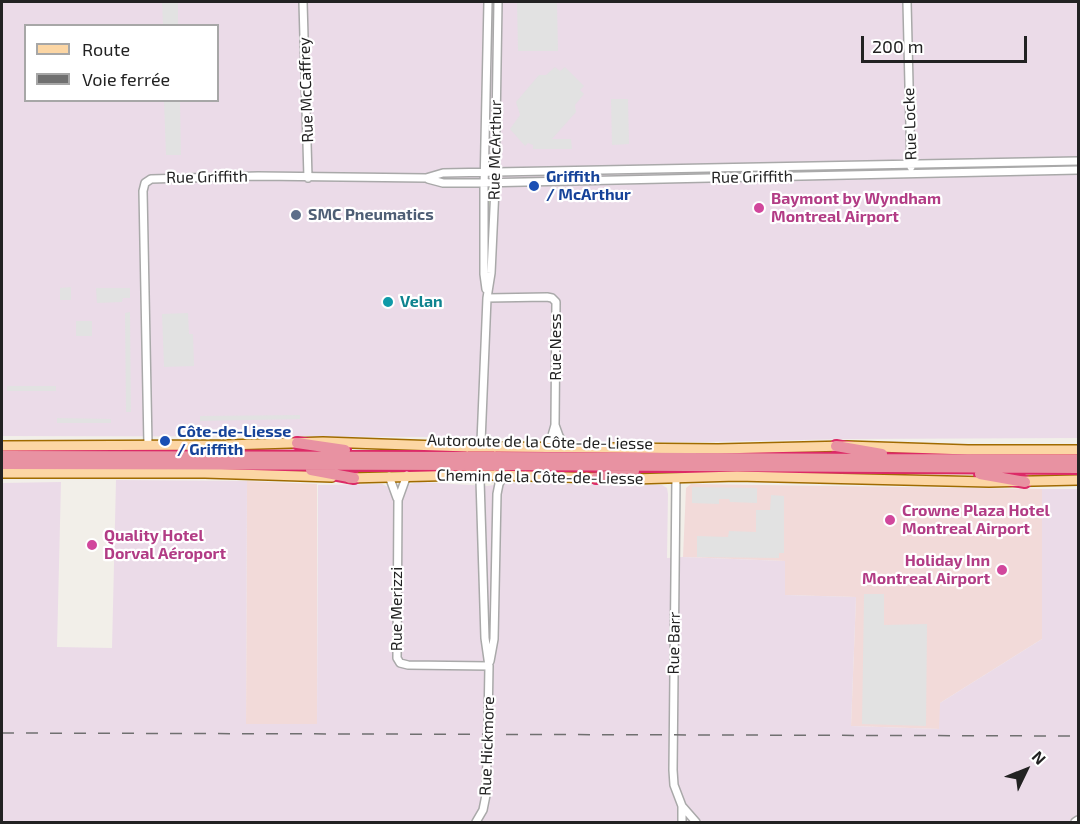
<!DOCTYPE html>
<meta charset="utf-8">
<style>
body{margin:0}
#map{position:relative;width:1080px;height:824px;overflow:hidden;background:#f2efe9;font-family:"Exo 2",sans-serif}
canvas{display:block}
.frame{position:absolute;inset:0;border:3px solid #222;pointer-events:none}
.legend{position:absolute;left:24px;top:24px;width:195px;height:78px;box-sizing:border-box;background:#fff;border:2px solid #a7a7a7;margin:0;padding:8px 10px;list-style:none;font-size:18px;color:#222}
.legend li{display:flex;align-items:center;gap:12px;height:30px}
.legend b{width:30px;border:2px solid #a7a7a7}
.north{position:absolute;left:996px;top:740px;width:60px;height:60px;-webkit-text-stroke:4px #fff;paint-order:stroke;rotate:47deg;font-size:16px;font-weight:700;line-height:24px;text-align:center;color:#222}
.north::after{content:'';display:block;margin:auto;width:21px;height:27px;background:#222;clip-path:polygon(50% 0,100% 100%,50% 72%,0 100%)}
.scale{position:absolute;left:861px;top:36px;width:166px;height:27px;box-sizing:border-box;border:3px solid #222;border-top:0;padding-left:8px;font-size:18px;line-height:21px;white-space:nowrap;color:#222;-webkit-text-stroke:4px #fff;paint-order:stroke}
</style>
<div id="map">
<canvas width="1080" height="824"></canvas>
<div class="frame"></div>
<ul class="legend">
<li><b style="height:8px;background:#fcd6a4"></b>Route</li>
<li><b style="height:8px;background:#707070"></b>Voie ferrée</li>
</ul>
<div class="north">N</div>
<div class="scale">200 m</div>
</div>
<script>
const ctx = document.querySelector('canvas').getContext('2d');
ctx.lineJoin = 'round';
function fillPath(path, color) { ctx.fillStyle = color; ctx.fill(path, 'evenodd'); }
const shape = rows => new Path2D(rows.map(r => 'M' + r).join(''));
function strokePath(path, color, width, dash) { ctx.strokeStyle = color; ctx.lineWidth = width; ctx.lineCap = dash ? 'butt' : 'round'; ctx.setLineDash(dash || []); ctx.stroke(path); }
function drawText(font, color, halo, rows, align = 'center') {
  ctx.font = font + ' "Exo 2",sans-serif'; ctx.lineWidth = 4.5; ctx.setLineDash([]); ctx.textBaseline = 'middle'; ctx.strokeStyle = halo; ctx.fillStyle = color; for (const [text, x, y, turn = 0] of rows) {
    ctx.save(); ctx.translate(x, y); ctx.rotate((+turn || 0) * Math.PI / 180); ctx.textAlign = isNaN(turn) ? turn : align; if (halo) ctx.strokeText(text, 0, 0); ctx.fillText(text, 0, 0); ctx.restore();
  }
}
const commercial = shape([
 [247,481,317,484,317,724,246,724],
 [691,484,1042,489,1042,639,940,703,940,729,851,726,856,597,785,595,785,561,683,557,686,488]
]);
const industrial = shape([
 [2,2,1078,2,1078,438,849,439,707,442,610,442,464,437,2,436],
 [26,26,218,26,218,100,26,100],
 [116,480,247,481,246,724,317,724,318,485,382,484,388,487,407,486,410,484,419,482,488,486,505,483,662,485,667,488,668,494,667,558,683,557,785,561,785,595,856,597,851,726,939,729,940,703,1042,639,1042,489,1078,489,1078,822,2,822,2,483,61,482,57,647,112,648]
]);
const grass = shape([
 [490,188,489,243,487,243,488,190]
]);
const parking = shape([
 [162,2,178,2,178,25,163,25],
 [517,2,557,2,558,51,518,51],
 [555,67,560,71,565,67,584,86,580,90,584,94,575,105,576,112,552,139,571,139,572,149,533,149,533,145,528,143,525,146,510,129,520,115,516,102,539,75,546,75],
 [611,99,628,99,629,144,612,145],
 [164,101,180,101,181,155,166,155],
 [71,287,71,300,60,300,60,288],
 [96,288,130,288,130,298,123,298,122,302,97,303],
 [130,312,131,412,126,412,125,313],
 [188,313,189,334,193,334,194,366,164,367,162,314],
 [76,321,92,321,92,336,76,336],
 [7,386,56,386,56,391,7,391],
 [300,415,300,419,200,421,200,416],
 [57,418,111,419,111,423,57,423],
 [692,487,757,488,757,503,730,502,729,499,719,499,719,504,692,503],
 [771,495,784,496,784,553,779,553,779,558,697,557,697,536,728,537,729,531,756,532,756,510,770,510],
 [864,594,884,594,884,625,927,624,926,726,862,724]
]);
const minor = shape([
 [303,2,308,178],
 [907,2,911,167],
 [428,179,443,183,479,183,1078,170],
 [486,289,484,274,484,188,488,2],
 [487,298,547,297,552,298,556,302,555,425,551,439,545,448],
 [555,425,559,436,567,448],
 [481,442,487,298,491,273,495,188,498,2],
 [148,445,143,191,145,183,151,179,258,176,426,178,443,173,1078,161],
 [407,475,398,500,397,658,400,663,408,665,489,666],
 [389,476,397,498],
 [676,478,673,770,674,785,682,806,682,822],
 [490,661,494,639,497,494,499,484,504,475],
 [682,806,696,822],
 [476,822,483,810,486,795,488,723,489,666,485,638,480,480],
 [1075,822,1078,820]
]);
const major = shape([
 [2,446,226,445,323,442,468,447],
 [494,447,718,449,847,446,968,450,1078,450],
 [2,473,205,473,332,477],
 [494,475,633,479,737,476,820,478,989,482,1078,480],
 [349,478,468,475]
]);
const highway = shape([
 [297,443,345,450],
 [836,446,882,454],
 [2,456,468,457],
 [494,457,1078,460],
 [2,464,468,465],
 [494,465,1078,468],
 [311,470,354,478],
 [980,474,1025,482],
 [596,478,634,471]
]);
const rail = shape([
 [2,733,1078,736]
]);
const majorBridge = shape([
 [468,447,494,447],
 [468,475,494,475]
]);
const highwayBridge = shape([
 [468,457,494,457],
 [468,465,494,465]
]);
const markers = [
 [534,186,6,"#1a4fb4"],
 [759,208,6,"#d1479c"],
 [296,215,6,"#5c6f8a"],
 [388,302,6,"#0f9aa8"],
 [165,441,6,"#1a4fb4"],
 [890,520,6,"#d1479c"],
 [92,545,6,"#d1479c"],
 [1002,570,6,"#d1479c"]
];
const streetNames = [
 ["Rue McCaffrey",306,90,-92],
 ["Rue Locke",910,124,-92],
 ["Rue McArthur",495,150,-89],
 ["Rue Griffith",207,177,-1],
 ["Rue Griffith",752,177,-1],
 ["Rue Ness",556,347,-90],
 ["Autoroute de la Côte-de-Liesse",540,442,1],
 ["Chemin de la Côte-de-Liesse",540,477,1],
 ["Rue Merizzi",397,609,-90],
 ["Rue Barr",674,643,-89],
 ["Rue Hickmore",487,746,-88]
];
const transitNames = [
 ["Griffith",546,177],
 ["/ McArthur",546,195],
 ["Côte-de-Liesse",177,432],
 ["/ Griffith",177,450]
];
const hotelNames = [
 ["Baymont by Wyndham",771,199],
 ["Montreal Airport",771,217],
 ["Crowne Plaza Hotel",902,511],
 ["Montreal Airport",902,529],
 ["Quality Hotel",104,536],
 ["Dorval Aéroport",104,554],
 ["Holiday Inn",990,561,"right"],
 ["Montreal Airport",990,579,"right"]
];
const serviceNames = [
 ["SMC Pneumatics",308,215]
];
const cultureNames = [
 ["Velan",400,302]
];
fillPath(commercial, '#f2dad9');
fillPath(industrial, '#ebdbe8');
fillPath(grass, '#cdebb0');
fillPath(parking, '#e2e2e2');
strokePath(minor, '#a9a9a9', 10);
strokePath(major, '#a06b00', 12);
strokePath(highway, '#dc2a67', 14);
strokePath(minor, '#fff', 7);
strokePath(major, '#fcd6a4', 9);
strokePath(highway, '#e892a2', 10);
strokePath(rail, '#707070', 1.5, [12, 12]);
strokePath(majorBridge, '#a06b00', 12, []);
strokePath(highwayBridge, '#dc2a67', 14, []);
strokePath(majorBridge, '#fcd6a4', 9);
strokePath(highwayBridge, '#e892a2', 10);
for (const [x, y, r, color] of markers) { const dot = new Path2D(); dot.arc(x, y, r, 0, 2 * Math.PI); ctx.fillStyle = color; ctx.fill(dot); strokePath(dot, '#fff', 2); }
drawText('16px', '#222', '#fff', streetNames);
drawText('bold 16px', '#164399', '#fff', transitNames, 'left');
drawText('bold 16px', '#b23c85', '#fff', hotelNames, 'left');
drawText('bold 16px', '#4e5e75', '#fff', serviceNames, 'left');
drawText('bold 16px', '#0d838f', '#fff', cultureNames, 'left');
</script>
